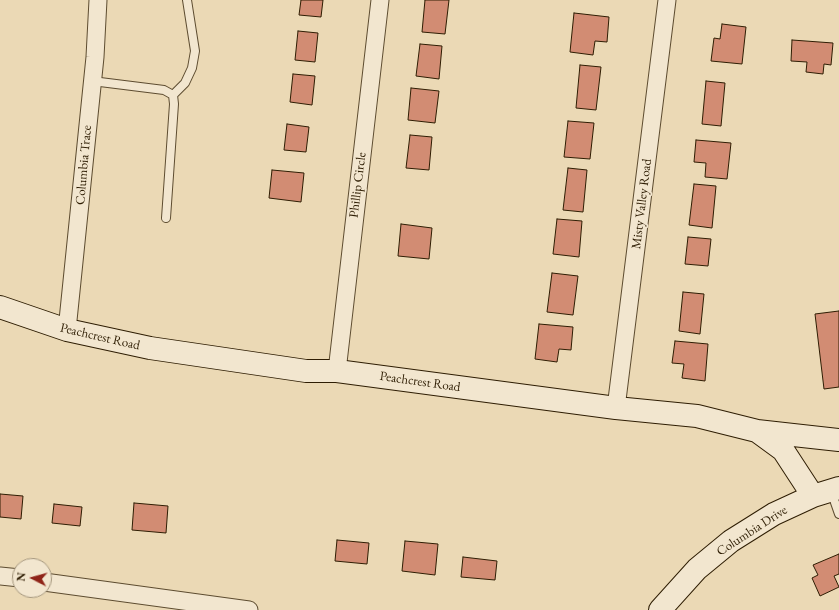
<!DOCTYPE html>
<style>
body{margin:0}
#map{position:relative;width:839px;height:610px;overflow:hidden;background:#ebd9b5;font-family:"EB Garamond",serif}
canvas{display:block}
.north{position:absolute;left:12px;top:558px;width:40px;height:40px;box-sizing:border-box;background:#f2e6cf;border:1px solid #a4967d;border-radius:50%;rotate:276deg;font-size:11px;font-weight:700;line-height:16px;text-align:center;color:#2e1d03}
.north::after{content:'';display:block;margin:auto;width:14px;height:18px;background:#8f2418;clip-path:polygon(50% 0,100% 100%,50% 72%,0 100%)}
</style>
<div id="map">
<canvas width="839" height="610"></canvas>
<div class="north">N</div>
</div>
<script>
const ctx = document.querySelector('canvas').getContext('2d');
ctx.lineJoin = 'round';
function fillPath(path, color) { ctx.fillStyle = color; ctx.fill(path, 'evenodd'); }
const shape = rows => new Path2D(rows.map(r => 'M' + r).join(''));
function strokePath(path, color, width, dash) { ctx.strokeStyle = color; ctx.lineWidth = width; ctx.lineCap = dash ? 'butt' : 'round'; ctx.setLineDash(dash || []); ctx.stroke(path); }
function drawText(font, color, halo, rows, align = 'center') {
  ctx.font = font + ' "EB Garamond",serif'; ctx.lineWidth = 3.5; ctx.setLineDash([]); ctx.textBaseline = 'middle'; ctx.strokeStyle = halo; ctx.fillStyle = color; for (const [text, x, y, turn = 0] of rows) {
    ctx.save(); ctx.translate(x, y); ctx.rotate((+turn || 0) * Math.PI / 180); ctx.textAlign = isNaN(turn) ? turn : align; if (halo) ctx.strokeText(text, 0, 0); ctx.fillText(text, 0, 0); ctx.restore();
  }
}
const building = shape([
 [301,0,323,0,321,17,299,15,301,0],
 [425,0,449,0,445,34,422,32,425,0],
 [574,13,609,17,607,42,595,41,593,55,570,52,574,13],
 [722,24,746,27,742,64,711,61,714,38,720,39,722,24],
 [298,31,318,33,315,62,295,60,298,31],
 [792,40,833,43,831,65,824,64,823,74,806,72,807,62,791,61,792,40],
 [420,44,442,46,439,79,416,76,420,44],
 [580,65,601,67,596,110,576,108,580,65],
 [293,74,315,76,312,105,290,102,293,74],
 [706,81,725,83,721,126,702,124,706,81],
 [411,88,439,91,435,123,408,120,411,88],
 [568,121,594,123,590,159,564,157,568,121],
 [287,124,309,127,306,152,284,150,287,124],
 [410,135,432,137,429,170,406,168,410,135],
 [696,140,731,143,727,179,705,177,706,163,694,162,696,140],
 [568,168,587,170,583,212,563,210,568,168],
 [272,170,304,173,301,202,269,198,272,170],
 [694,184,716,186,712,228,689,225,694,184],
 [557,219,582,221,579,257,553,254,557,219],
 [401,224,432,228,429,259,398,256,401,224],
 [688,237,711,239,708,266,685,264,688,237],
 [552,273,578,276,573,315,547,312,552,273],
 [683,292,704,294,700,334,679,331,683,292],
 [839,311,839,387,824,389,815,314,839,311],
 [539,324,573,327,571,350,559,349,557,362,535,359,539,324],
 [675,341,708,344,705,381,682,378,684,364,672,363,675,341],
 [0,494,23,496,21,519,0,517,0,494],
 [134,503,168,506,166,533,132,530,134,503],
 [54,504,82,507,80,526,52,523,54,504],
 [337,540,369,543,367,564,335,561,337,540],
 [405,541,438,544,435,575,402,571,405,541],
 [839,554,839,574,834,576,839,587,820,596,812,578,818,575,813,565,839,554],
 [463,557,497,561,495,580,461,577,463,557]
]);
const lane = shape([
 [92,81,164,90,173,95,185,83,192,68,195,51,187,0],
 [166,218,174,104,173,95],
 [831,491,839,514]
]);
const street = shape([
 [67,330,95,57,98,0],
 [337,371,380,0],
 [616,408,667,0],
 [0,576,20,578],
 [44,582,249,610]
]);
const secondary = shape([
 [0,307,67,330,150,348,306,371,337,371,616,408,697,416,757,431,783,450,813,496],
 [757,431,839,440],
 [660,610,697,569,731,541,774,514,813,496,839,488]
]);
const streetNames = [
 ["Columbia Trace",84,165,-85],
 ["Phillip Circle",358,185,-83],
 ["Misty Valley Road",642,204,-83],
 ["Peachcrest Road",100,337,13],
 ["Peachcrest Road",420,382,8],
 ["Columbia Drive",752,531,-33]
];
fillPath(building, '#d28c73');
strokePath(building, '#2e1d03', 1);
strokePath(lane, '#5d4c30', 10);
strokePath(street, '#5d4c30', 19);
strokePath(secondary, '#2e1d03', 24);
strokePath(lane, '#f2e6cf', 8);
strokePath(street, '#f2e6cf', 17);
strokePath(secondary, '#f2e6cf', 22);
drawText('13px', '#2e1d03', '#f2e6cf', streetNames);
</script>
